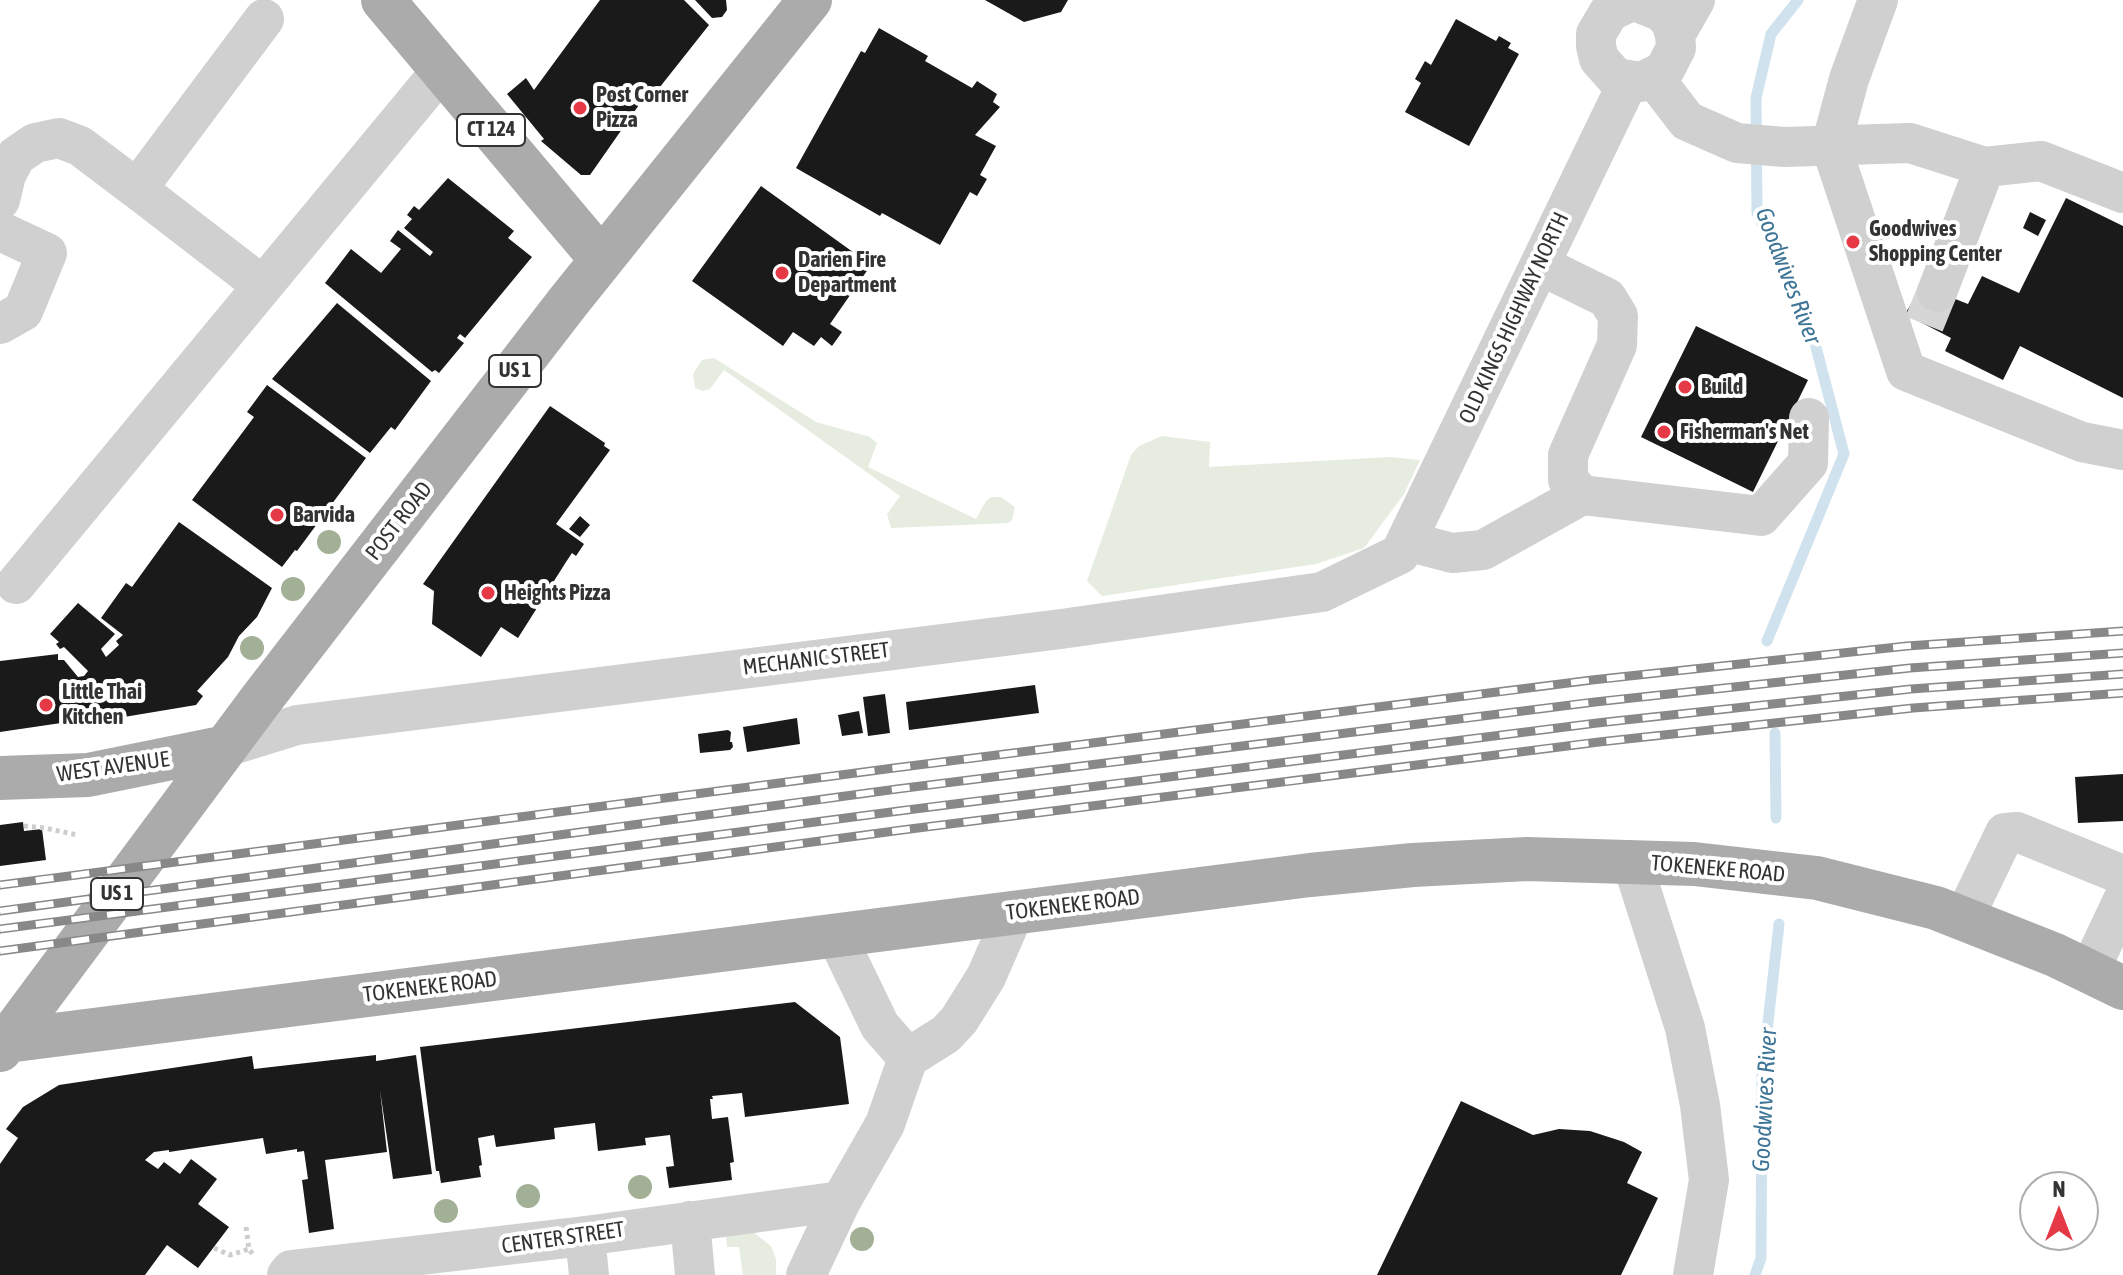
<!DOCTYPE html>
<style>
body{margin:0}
#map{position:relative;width:2123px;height:1275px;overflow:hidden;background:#fff;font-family:"Asap Condensed",sans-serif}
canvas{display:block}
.north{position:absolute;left:2019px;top:1171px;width:80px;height:80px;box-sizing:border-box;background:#fff;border:2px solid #adadad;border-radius:50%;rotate:0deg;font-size:22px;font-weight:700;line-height:32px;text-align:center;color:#333}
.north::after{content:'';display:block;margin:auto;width:28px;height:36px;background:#e63946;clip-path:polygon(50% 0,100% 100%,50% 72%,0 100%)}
</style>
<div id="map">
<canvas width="2123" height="1275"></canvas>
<div class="north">N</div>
</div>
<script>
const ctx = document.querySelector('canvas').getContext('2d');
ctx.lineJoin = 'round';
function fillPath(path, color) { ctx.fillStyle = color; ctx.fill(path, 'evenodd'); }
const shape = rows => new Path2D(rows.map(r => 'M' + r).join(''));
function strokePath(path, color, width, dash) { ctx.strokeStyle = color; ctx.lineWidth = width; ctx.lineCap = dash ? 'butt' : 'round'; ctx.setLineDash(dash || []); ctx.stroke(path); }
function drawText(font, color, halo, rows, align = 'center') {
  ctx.font = font + ' "Asap Condensed",sans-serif'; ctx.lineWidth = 8; ctx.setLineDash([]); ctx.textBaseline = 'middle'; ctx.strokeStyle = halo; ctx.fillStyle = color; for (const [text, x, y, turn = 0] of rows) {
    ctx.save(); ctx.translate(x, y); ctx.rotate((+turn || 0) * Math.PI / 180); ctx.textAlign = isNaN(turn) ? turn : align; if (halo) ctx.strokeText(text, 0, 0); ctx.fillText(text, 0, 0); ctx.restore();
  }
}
const green = shape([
 [714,358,816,422,870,437,877,443,868,467,976,519,986,501,991,497,1001,497,1015,507,1012,520,1008,523,891,528,887,514,900,496,724,370,710,389,703,391,695,388,693,374,702,360],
 [1162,436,1210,442,1209,467,1390,457,1420,460,1404,494,1364,548,1316,564,1102,596,1087,581,1131,455,1139,446],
 [753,1232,771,1246,776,1259,776,1275,743,1275,739,1247,727,1247,726,1237]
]);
const stream = shape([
 [1767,641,1844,454,1811,328,1757,213,1756,98,1771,34,1798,0],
 [1775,733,1776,818],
 [1755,1275,1761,1258,1762,1076,1779,924]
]);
const building = shape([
 [600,0,684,0,709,25,652,97,648,92,590,175,581,175,541,141,544,139,507,94,526,78,534,90],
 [695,0,726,0,727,10,722,17,712,18],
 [985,0,1068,0,1061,12,1024,22],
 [1456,19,1496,41,1499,36,1511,43,1508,48,1519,54,1469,146,1405,112,1421,83,1415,79,1425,61,1431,65],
 [879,28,928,56,925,61,972,88,977,81,997,94,993,102,1000,107,975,135,996,146,980,175,987,179,977,196,970,192,940,245,882,213,880,216,796,168,861,51,865,53],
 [448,178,514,231,508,238,532,257,465,338,460,334,457,338,464,343,439,373,435,370,432,372,325,283,351,249,381,273,401,249,390,241,398,230,430,256,433,252,404,228,412,219,407,215,414,206,419,210],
 [761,186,871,265,830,324,842,332,832,346,821,337,814,346,793,332,783,346,692,281],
 [2066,198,2123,226,2123,398,2020,346,2003,380,1945,351,1951,338,1905,314,1922,286,1968,304,1982,276,2019,293],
 [2030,212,2046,220,2038,236,2023,228],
 [337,303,431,381,395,430,391,427,370,453,272,379],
 [1696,326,1808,380,1753,492,1641,437],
 [267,385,366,458,297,551,295,550,282,567,192,500,254,417,247,412],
 [550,406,605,443,604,446,610,450,556,524,584,544,576,556,572,553,566,562,518,638,501,627,481,657,432,624,434,591,423,584],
 [580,516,590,525,580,537,569,529],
 [179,522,272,588,257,617,239,636,228,657,197,691,203,696,196,705,124,717,122,714,0,732,0,661,58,654,58,660,64,660,78,677,84,676,88,671,64,647,60,649,56,644,59,642,50,634,78,603,115,634,101,649,106,657,119,645,116,641,123,635,101,618,126,583,132,587],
 [1035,685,1039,713,909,730,906,702],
 [885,694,890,733,868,736,863,697],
 [859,711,863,733,842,736,838,715],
 [797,718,800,744,747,752,743,727],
 [728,730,731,732,730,742,732,742,733,747,730,750,700,753,698,734],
 [2123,774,2123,821,2078,823,2075,777],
 [23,822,24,831,42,829,46,860,0,866,0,825],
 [795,1002,840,1037,849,1104,745,1117,742,1093,712,1096,713,1099,710,1099,712,1119,728,1117,734,1162,730,1163,732,1180,669,1188,666,1167,674,1166,670,1135,645,1138,646,1145,598,1151,595,1123,554,1128,555,1139,496,1147,494,1135,478,1138,482,1165,479,1166,481,1177,441,1183,439,1171,436,1171,420,1047],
 [376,1055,376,1061,416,1055,432,1174,393,1179,380,1090,387,1152,325,1160,334,1229,309,1233,302,1180,308,1179,304,1151,297,1152,297,1149,266,1154,263,1138,169,1152,169,1150,154,1152,145,1160,158,1169,164,1162,180,1174,191,1159,217,1179,198,1204,229,1227,198,1268,167,1245,145,1275,0,1275,0,1164,18,1138,6,1129,23,1107,59,1085,252,1056,254,1069],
 [1461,1101,1533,1135,1559,1129,1590,1131,1624,1142,1642,1152,1627,1183,1658,1198,1621,1275,1377,1275]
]);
const minorTunnel = shape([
 [1924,324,1937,292]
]);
const path = shape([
 [24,826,45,828,77,835],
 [246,1227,249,1249,254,1256],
 [214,1248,230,1255,249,1249]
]);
const minor = shape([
 [1878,0,1849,79,1831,146,1906,371,2082,442,2123,450],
 [1637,2,1662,12,1671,22,1675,35,1676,48,1664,71,1641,82,1616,78,1599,59,1596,46,1596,34,1609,12,1627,3,1642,0],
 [1675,35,1695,0],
 [1654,78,1687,121,1737,143,1784,147,1910,143,1985,167,2041,161,2123,193],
 [0,200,6,175,16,156,35,143,59,138,80,146,137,189],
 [0,231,47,253,23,311,0,324],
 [1540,265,1607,298,1618,316,1617,345,1568,455,1568,480,1582,495,1761,516,1808,463,1809,418],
 [263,286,137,189,264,19],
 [1937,292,1985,167],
 [1407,541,1452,553,1483,550,1582,495],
 [16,584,441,71],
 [226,747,297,725,1061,629,1322,592,1400,554,1628,82],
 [1632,862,1685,1028,1700,1105,1709,1180,1693,1275],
 [1964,918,2005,833,2017,832,2123,875],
 [836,935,880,1026,908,1058],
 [2089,972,2123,900],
 [690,1221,695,1275],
 [585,1236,589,1275],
 [287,1275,291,1270,585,1236,841,1201],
 [806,1275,841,1201,885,1124,908,1058,946,1034,959,1020,986,977,1014,913]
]);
const major = shape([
 [383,0,601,259],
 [0,778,88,775,226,747],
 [7,1041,1310,875,1413,865,1527,859,1694,864,1817,878,1936,908,2055,955,2123,988],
 [0,1050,263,697,568,302,810,0]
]);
const rail = shape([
 [0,885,894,768,1592,680,1907,646,2123,631],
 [0,911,897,789,1595,702,1910,668,2123,653],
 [0,929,899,811,1597,723,1911,689,2123,674],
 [0,951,902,830,1599,742,1913,708,2123,693]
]);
const trees = [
 [329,542],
 [293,589],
 [252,648],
 [640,1187],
 [528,1196],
 [446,1211],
 [862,1239]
];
const markers = [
 [580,108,8,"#e63946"],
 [1853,242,8,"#e63946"],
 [782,273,8,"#e63946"],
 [1685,387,8,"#e63946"],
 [1664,432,8,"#e63946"],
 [277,515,8,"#e63946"],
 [488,593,8,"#e63946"],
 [46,705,8,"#e63946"]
];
const shields = [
 [491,130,68],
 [515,371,52],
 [117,894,52]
];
const shieldNames = [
 ["CT 124",491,130],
 ["US 1",515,371],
 ["US 1",117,894]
];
const poiNames = [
 ["Post Corner",596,95],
 ["Pizza",596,120],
 ["Goodwives",1869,229],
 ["Shopping Center",1869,254],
 ["Darien Fire",798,260],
 ["Department",798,285],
 ["Build",1701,387],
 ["Fisherman's Net",1680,432],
 ["Barvida",293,515],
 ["Heights Pizza",504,593],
 ["Little Thai",62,692],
 ["Kitchen",62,717]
];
const streetNames = [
 ["OLD KINGS HIGHWAY NORTH",1514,318,-65],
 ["POST ROAD",399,521,-52],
 ["MECHANIC STREET",816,659,-7],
 ["WEST AVENUE",113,767,-8],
 ["TOKENEKE ROAD",1718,869,5],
 ["TOKENEKE ROAD",1073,905,-7],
 ["TOKENEKE ROAD",430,987,-7],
 ["CENTER STREET",563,1238,-8]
];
const waterNames = [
 ["Goodwives River",1788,276,69],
 ["Goodwives River",1765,1100,-87]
];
fillPath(green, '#e6ecdf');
strokePath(stream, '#cfe2ee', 11);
fillPath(building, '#1a1a1a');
strokePath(minorTunnel, '#d6d6d6', 40, [40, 20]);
strokePath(path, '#cdcdcd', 5, [4, 4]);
strokePath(minor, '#d0d0d0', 40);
strokePath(major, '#ababab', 44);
strokePath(rail, '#888', 9);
strokePath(rail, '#fff', 6, [18]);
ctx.fillStyle = '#a2b095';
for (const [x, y] of trees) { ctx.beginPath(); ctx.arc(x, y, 12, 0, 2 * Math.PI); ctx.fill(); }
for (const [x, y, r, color] of markers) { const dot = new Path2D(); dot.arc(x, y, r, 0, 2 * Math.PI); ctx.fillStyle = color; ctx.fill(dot); strokePath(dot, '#fff', 3); }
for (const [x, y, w] of shields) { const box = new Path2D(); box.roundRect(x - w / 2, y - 16, w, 32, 6); ctx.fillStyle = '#fff'; ctx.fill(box); strokePath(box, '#333', 2); }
drawText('bold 20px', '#333', null, shieldNames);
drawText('bold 22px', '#333', '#fff', poiNames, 'left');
drawText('22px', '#333', '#fff', streetNames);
drawText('italic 24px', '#3f7597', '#fff', waterNames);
</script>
